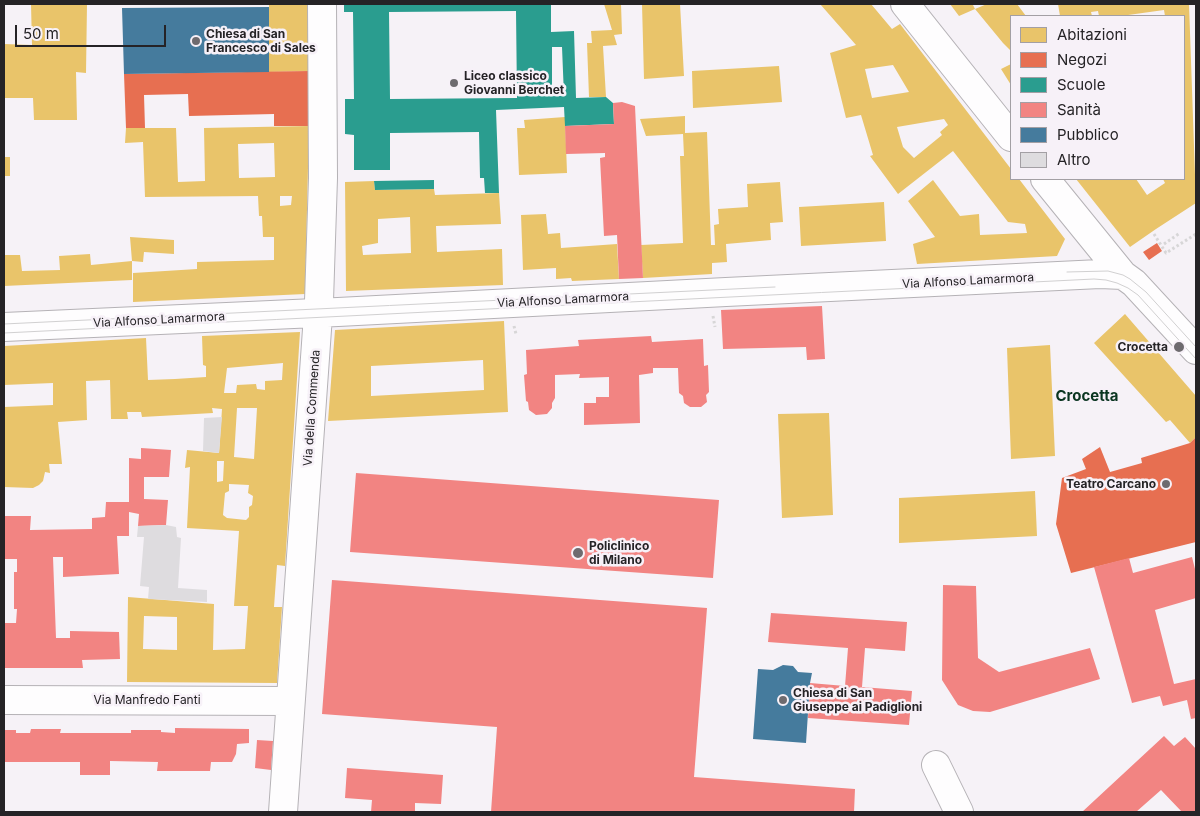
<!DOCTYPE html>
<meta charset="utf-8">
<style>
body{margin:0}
#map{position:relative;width:1200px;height:816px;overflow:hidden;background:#f6f2f7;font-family:Inter,sans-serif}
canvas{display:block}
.frame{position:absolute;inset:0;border:5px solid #252326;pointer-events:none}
.legend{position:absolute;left:1010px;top:15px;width:175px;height:165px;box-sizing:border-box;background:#f7f1f8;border:1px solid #a39fa4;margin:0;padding:6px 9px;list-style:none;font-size:15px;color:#252326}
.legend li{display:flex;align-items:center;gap:10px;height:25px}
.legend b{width:25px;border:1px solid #a39fa4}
.scale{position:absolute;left:15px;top:25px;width:151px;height:22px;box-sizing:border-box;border:2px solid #252326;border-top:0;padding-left:6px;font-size:15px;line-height:18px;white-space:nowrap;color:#252326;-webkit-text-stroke:4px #f7f1f8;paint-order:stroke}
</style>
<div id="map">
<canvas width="1200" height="816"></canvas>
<div class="frame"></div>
<ul class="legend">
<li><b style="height:14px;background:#e9c46a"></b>Abitazioni</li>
<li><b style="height:14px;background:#e76f51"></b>Negozi</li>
<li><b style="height:14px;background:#2a9d8f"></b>Scuole</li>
<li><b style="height:14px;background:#f28482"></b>Sanità</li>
<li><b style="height:14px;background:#457b9d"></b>Pubblico</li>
<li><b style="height:14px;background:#dedcdf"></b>Altro</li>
</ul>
<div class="scale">50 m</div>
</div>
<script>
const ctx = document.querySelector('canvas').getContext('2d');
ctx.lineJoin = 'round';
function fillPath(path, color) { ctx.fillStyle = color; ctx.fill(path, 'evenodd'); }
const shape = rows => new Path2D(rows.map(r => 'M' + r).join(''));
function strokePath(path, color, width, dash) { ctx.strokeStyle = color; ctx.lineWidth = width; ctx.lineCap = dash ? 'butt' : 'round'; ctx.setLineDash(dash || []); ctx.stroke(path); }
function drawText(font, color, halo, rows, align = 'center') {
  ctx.font = font + ' Inter,sans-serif'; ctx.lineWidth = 5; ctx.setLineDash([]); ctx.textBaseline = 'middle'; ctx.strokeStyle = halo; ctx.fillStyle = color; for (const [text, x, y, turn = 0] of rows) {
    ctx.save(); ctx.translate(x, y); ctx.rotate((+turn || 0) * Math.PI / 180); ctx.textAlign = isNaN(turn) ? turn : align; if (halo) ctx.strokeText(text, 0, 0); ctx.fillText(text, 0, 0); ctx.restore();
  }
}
const homes = shape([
 [31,4,87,4,86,73,76,72,77,120,34,120,33,98,4,98,4,44,32,45],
 [269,4,309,4,309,71,269,72],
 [604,4,621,4,622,34,614,35,617,45,603,46,606,97,589,97,587,43,592,43,591,31,612,30],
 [642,4,680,4,684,76,644,79],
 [820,4,871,4,892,29,900,24,1011,169,1011,179,1019,179,1065,239,1057,256,917,264,913,244,935,237,908,201,933,180,960,216,979,214,980,235,1027,233,1025,224,1008,222,953,151,898,194,870,156,873,155,861,115,846,118,830,53,856,45],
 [893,65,909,92,872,98,865,69],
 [944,119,948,125,940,132,942,135,914,158,903,147,897,127],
 [950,4,976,4,973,5,975,9,959,16],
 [987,4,1017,4,1026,16,1011,16,1011,51,1003,43,975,9],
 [1058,4,1189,4,1196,203,1156,229,1130,247,1076,179,1136,179,1147,195,1165,183,1163,179,1184,179,1184,16,1165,16,1164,10,1121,16,1099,16,1098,11,1091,12,1092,16,1060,16],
 [1011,64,1011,85,1001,69],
 [779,66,782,102,693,108,692,71],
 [685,116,685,133,707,132,711,245,715,245,714,225,719,224,718,209,748,207,747,184,780,182,783,222,770,223,771,240,726,244,727,262,712,263,712,274,643,278,641,245,683,243,680,156,684,156,683,134,646,136,640,119],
 [565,117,567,173,519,175,517,128,525,128,524,120],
 [309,126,305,294,133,302,133,273,197,269,197,262,274,260,274,237,263,237,262,216,259,216,258,196,145,197,143,142,125,143,126,128,176,128,178,182,205,181,204,128],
 [274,143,275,177,239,178,238,144],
 [280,196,292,196,291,205,280,206],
 [4,157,10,157,10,176,4,176],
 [374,181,375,190,434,189,435,195,499,193,501,224,436,226,437,252,502,249,503,285,346,291,345,182],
 [410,217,411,253,363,255,362,246,378,243,378,219],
 [884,202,886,241,801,246,799,207],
 [546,214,548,234,560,233,561,248,617,244,619,279,572,281,571,278,556,279,556,268,523,270,521,215],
 [130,237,174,240,174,254,144,252,143,262,132,261],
 [90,254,91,265,132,261,132,280,4,286,4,255,20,255,22,271,60,270,59,256],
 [1125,314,1196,396,1196,437,1190,443,1170,420,1166,422,1094,343],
 [504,321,508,412,328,421,335,330],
 [483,360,484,390,371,396,371,366],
 [300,332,285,566,277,565,274,607,282,607,277,683,127,682,128,597,214,604,213,650,245,649,248,606,234,606,239,531,187,528,190,467,185,468,187,450,219,453,222,409,212,408,213,413,142,417,141,412,127,412,128,419,111,419,110,380,86,381,87,420,58,422,62,464,49,464,50,473,45,472,43,481,39,485,33,488,4,487,4,407,53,405,53,383,4,385,4,346,146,338,148,380,175,379,206,377,206,366,203,365,202,336],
 [283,363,282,380,265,381,265,390,257,389,256,384,237,385,236,393,224,393,227,368],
 [237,408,257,408,254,459,234,457],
 [217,461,224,461,223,481,217,482],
 [229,484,249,485,248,493,253,496,252,505,249,507,249,517,246,520,227,518,223,515,225,493,229,491],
 [144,616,177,617,177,650,143,649],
 [1050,345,1055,456,1011,459,1007,348],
 [829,413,833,515,782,518,778,414],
 [1035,491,1037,536,899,543,899,498]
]);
const shops = shape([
 [309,71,309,126,274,126,274,114,189,116,188,94,144,95,145,128,126,128,124,74],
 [1157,243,1162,251,1149,260,1143,252],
 [1196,437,1196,542,1071,573,1056,524,1062,478,1086,469,1082,459,1100,447,1110,472,1142,463,1141,458,1190,443]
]);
const schools = shape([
 [344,4,551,4,551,32,574,31,576,98,606,97,613,103,614,124,565,126,564,107,496,110,499,193,485,193,484,178,480,178,479,132,390,133,390,170,354,170,354,135,345,134,345,99,354,99,353,12,344,12],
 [516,11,517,98,390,99,389,12],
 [552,47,562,47,564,96,552,96],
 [434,180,434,189,375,190,374,181]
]);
const health = shape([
 [622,102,635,106,643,278,619,279,617,235,604,236,600,158,605,157,605,153,566,154,565,126,614,124,613,103],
 [822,306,825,359,807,360,806,347,723,349,721,310],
 [651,336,652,342,703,339,704,366,708,365,709,392,706,395,707,402,701,407,690,407,684,403,683,396,679,393,678,368,653,368,653,373,639,375,640,423,584,425,584,403,596,403,596,397,609,397,609,377,579,378,580,374,555,375,555,398,552,403,552,408,547,414,536,415,529,410,528,402,526,401,524,375,527,374,526,350,579,346,578,340],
 [141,448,171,450,169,477,144,477,144,499,168,500,166,525,138,526,139,514,129,512,129,536,117,536,119,574,63,577,63,557,53,557,56,638,70,638,70,631,119,632,120,659,82,660,83,668,4,668,4,623,16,623,17,609,14,609,14,572,17,572,17,559,4,559,4,516,31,516,30,530,92,529,92,518,105,517,106,502,129,502,129,458,141,459],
 [356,473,719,500,713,578,350,552],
 [1192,557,1196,573,1196,598,1155,610,1174,684,1196,679,1196,718,1191,719,1187,700,1163,706,1160,696,1132,703,1094,567,1129,558,1133,573],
 [332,580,707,608,694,777,855,789,854,812,491,812,497,727,322,714],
 [943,585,976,586,978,658,999,672,1090,648,1100,679,990,712,973,711,958,705,942,680],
 [771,613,907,622,905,651,865,648,862,687,912,691,909,725,808,718,810,683,845,686,848,648,768,642],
 [175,728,249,729,249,743,237,744,236,754,232,762,211,762,210,771,157,771,158,762,110,761,110,775,80,775,80,762,4,762,4,730,16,730,16,733,30,733,31,729,61,729,60,733,131,733,131,730,161,730,161,732,175,733],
 [1164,736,1174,746,1185,737,1196,749,1196,812,1182,812,1161,790,1136,812,1082,812],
 [257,740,273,741,271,770,255,768],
 [347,768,443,775,441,804,415,803,415,812,371,812,372,800,345,798]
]);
const public = shape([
 [269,7,269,72,124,74,122,8],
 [783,665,793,666,798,672,812,673,810,683,806,743,753,739,758,669,773,670]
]);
const building = shape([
 [222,417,219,453,203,451,204,418],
 [166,525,176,527,177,537,181,538,178,588,207,590,207,602,148,599,149,587,140,586,144,537,137,537,138,526]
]);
const path = shape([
 [1154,234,1166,253,1196,234],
 [1164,244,1180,233],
 [713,316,715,327],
 [514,326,516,334]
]);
const minor = shape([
 [905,4,1011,137],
 [1045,179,1123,275,1134,283,1196,350],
 [4,327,338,312,726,292,1100,274,1123,275],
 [4,700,290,701],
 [936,765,959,812],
 [283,812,319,301,323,178,322,4]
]);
const tram = shape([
 [1067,272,1108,271,1123,275,1130,279,1146,292,1196,347],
 [4,324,775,287],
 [4,333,1094,279,1106,280,1117,283,1128,288,1138,295,1196,359]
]);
const markers = [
 [196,41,5,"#6e6b6f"],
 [454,83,5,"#6e6b6f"],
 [1179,347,6,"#6e6b6f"],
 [1166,484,5,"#6e6b6f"],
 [578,553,6,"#6e6b6f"],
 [783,700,5,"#6e6b6f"]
];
const poiNames = [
 ["Chiesa di San",206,34],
 ["Francesco di Sales",206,48],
 ["Liceo classico",464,76],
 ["Giovanni Berchet",464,90],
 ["Crocetta",1168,347,"right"],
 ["Teatro Carcano",1156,484,"right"],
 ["Policlinico",589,546],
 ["di Milano",589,560],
 ["Chiesa di San",793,693],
 ["Giuseppe ai Padiglioni",793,707]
];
const streetNames = [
 ["Via Alfonso Lamarmora",968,281,-3],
 ["Via Alfonso Lamarmora",563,300,-3],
 ["Via Alfonso Lamarmora",159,320,-3],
 ["Via della Commenda",312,408,-86],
 ["Via Manfredo Fanti",147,700]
];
const quarterNames = [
 ["Crocetta",1087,396]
];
fillPath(homes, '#e9c46a');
fillPath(shops, '#e76f51');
fillPath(schools, '#2a9d8f');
fillPath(health, '#f28482');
fillPath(public, '#457b9d');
fillPath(building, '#dedcdf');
strokePath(minor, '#b5b2b6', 30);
strokePath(path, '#d7d6d7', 3, [2.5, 2.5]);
strokePath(minor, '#fefdfe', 28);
strokePath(tram, '#d1d0d1', 1);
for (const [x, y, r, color] of markers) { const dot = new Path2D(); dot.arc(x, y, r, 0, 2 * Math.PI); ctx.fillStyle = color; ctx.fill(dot); strokePath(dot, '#f7f1f8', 2); }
drawText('bold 12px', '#252326', '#f7f1f8', poiNames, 'left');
drawText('12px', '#252326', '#f7f1f8', streetNames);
drawText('bold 15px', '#0a3520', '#f7f1f8', quarterNames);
</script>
